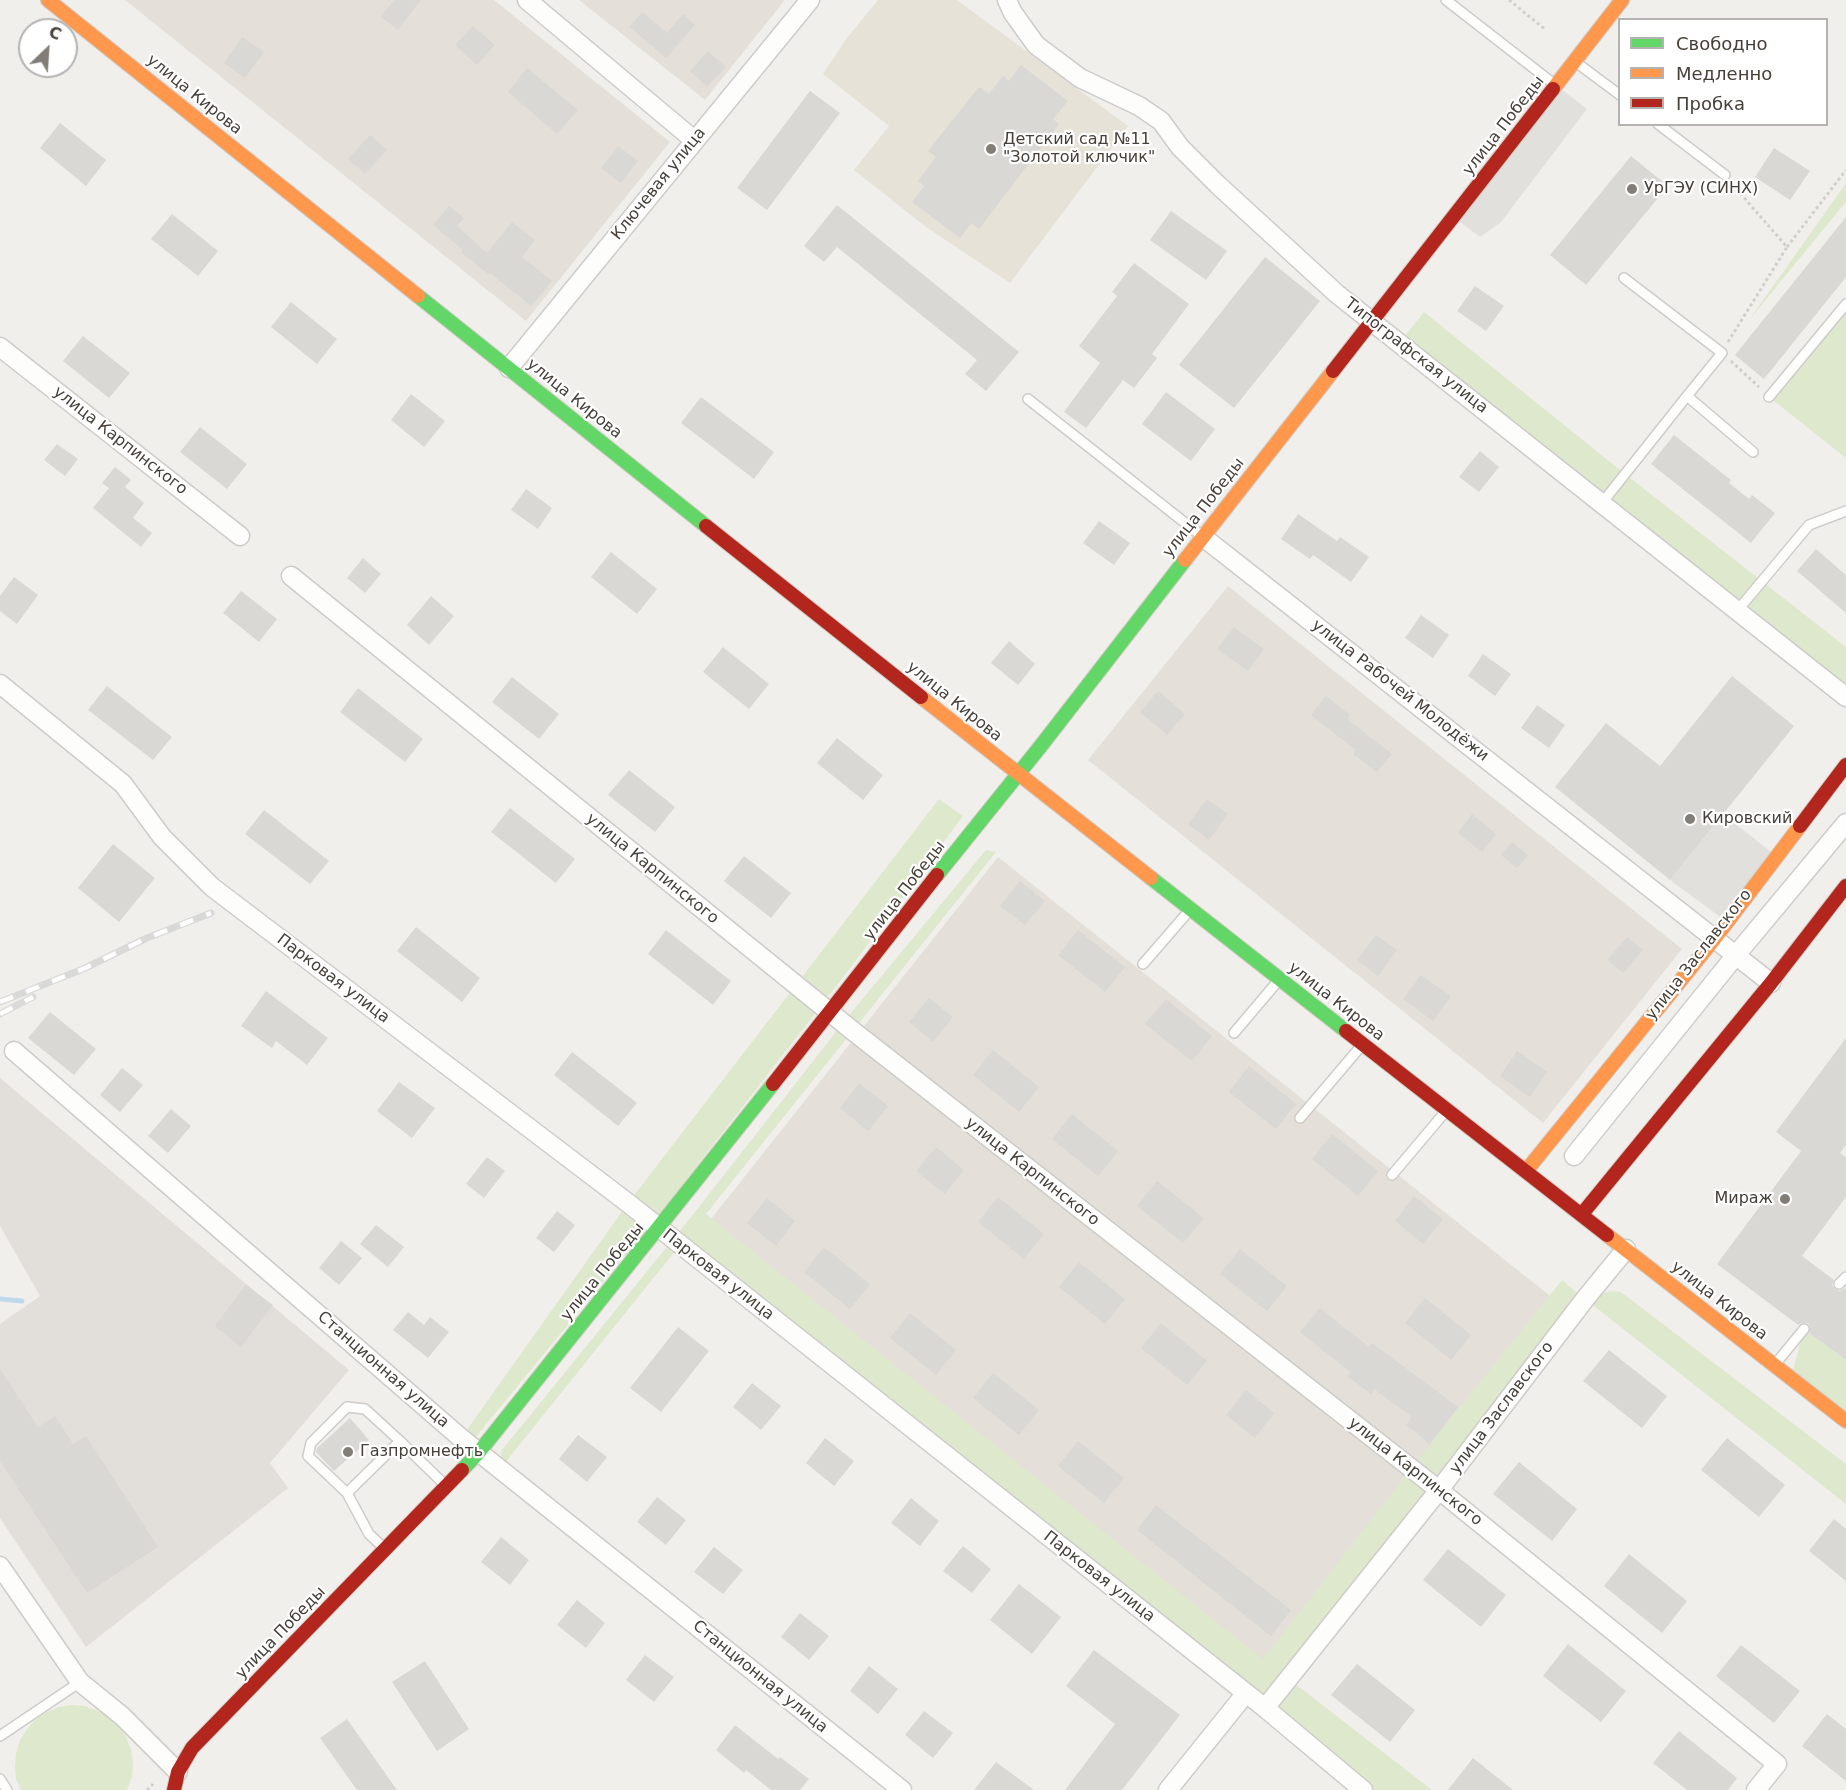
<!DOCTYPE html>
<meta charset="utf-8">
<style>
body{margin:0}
#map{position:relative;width:1846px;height:1790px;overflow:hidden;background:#f1efeb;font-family:"DejaVu Sans",sans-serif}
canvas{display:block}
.legend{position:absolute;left:1618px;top:18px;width:210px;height:108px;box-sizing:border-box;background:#fff;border:2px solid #b5b3af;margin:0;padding:8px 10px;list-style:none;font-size:18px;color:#464038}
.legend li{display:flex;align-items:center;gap:12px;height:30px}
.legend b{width:30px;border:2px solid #b5b3af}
.north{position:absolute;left:18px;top:18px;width:60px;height:60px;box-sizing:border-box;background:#fff;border:2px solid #b5b3af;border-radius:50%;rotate:25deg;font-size:16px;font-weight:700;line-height:24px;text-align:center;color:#464038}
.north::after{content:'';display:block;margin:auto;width:21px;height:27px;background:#827d77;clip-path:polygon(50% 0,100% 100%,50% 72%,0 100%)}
</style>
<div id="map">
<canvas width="1846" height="1790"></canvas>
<ul class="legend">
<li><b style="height:8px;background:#63d668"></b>Свободно</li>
<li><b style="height:8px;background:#ff974d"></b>Медленно</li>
<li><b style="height:8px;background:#b3261e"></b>Пробка</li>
</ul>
<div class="north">С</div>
</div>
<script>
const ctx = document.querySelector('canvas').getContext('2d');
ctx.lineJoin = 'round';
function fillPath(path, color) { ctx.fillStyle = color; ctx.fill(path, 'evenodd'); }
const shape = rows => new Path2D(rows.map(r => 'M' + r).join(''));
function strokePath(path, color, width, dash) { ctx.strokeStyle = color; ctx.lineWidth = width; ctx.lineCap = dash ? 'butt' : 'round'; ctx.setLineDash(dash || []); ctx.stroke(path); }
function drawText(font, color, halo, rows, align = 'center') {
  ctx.font = font + ' "DejaVu Sans",sans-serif'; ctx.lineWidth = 4.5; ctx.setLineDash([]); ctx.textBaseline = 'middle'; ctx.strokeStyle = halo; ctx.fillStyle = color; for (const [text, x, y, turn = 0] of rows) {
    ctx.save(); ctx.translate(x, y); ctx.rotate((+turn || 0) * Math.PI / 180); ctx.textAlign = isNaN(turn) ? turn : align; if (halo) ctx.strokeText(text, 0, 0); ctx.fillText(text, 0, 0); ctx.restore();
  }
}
const residential = shape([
 [125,0,494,0,670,142,526,321],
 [579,0,785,0,705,100],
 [1228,586,1682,949,1543,1123,1088,760],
 [998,857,1554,1299,1262,1666,707,1224]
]);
const industrial = shape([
 [0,1078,349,1370,270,1463,288,1488,86,1647,0,1518,0,1324,40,1296,0,1226]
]);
const education = shape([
 [878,0,957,0,1128,126,1010,283,926,227,854,170,889,126,823,74,847,38]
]);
const green = shape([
 [1846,183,1846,202,1749,320],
 [1846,304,1846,458,1769,397],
 [1424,312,1625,474,1846,647,1846,697,1399,343],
 [939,799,963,816,845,975,667,1204,470,1444,461,1438,628,1203],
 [986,850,996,852,706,1214,1263,1659,1430,1444,1562,1280,1577,1293,1289,1679,1432,1790,1368,1790,680,1245,500,1469,502,1450,691,1217,850,1014],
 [1610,1291,1621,1292,1846,1464,1846,1504,1585,1299],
 [1804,1329,1846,1360,1846,1411,1793,1370],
 [72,1705,85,1706,98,1711,109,1717,119,1726,126,1737,131,1750,133,1763,132,1776,127,1790,21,1790,16,1779,15,1766,16,1753,20,1740,27,1729,36,1719,47,1712,59,1707]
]);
const parking = shape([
 [1556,85,1587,109,1501,222,1480,237,1453,217],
 [1723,814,1775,855,1723,919,1670,880]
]);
const stream = shape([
 [0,1299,22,1301]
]);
const building = shape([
 [394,0,421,0,398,30,381,17],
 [642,12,667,33,683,14,695,25,666,58,630,27],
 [473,26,495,45,477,65,455,45],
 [242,37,264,52,245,78,224,63],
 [708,51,726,67,707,87,690,71],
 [1021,65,1068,101,1053,119,1059,124,979,229,971,223,960,238,912,202,924,186,918,181,936,157,928,151,979,87,989,94,1003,76,1009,81],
 [527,68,578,110,557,134,508,92],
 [810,91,840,113,767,210,737,188],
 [60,123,106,160,86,186,40,148],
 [370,135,387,150,365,174,348,159],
 [618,146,638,161,621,183,601,168],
 [1774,148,1810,171,1790,200,1755,177],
 [1631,156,1668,186,1586,285,1550,255],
 [837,205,1019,352,986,391,965,374,977,360,837,247,824,262,804,246],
 [449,206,464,218,457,226,487,253,512,222,535,240,522,257,552,281,531,306,490,273,489,275,461,252,463,250,433,225],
 [1171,211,1227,251,1206,280,1150,240],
 [172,214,218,251,198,276,151,239],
 [1846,217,1846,277,1764,379,1735,355],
 [1265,257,1320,301,1234,408,1179,365],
 [1134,263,1189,304,1152,354,1157,358,1134,388,1123,380,1086,428,1064,412,1100,363,1079,346,1117,296,1112,292],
 [1475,286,1504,306,1486,331,1457,311],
 [291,302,337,339,317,364,271,327],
 [83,336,130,373,109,398,63,361],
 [1166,392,1215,429,1191,461,1142,424],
 [411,394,445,421,424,447,391,420],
 [701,397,774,452,754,479,681,423],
 [200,427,247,464,227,489,180,452],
 [1674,435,1731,480,1729,483,1749,499,1752,495,1775,513,1751,543,1651,464],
 [57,444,78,459,65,476,44,460],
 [1480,451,1499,467,1479,492,1459,477],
 [115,467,131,480,125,487,144,503,133,518,152,533,141,547,93,508,109,488,102,483],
 [526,489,552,508,538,529,511,510],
 [1298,514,1337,541,1340,537,1369,557,1351,582,1313,555,1310,559,1281,539],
 [1099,521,1130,543,1114,565,1083,543],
 [1816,549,1846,575,1846,613,1797,571],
 [611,552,657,589,637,614,591,577],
 [363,558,381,574,365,593,347,578],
 [14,577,38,595,17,624,0,611,0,596],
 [241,591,277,619,259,642,223,613],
 [431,596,454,616,429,645,407,625],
 [1421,615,1449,635,1433,658,1405,638],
 [1234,627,1264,649,1248,671,1217,649],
 [1009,641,1035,664,1018,685,991,663],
 [723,647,769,684,749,709,703,672],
 [1483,654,1511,674,1495,696,1468,676],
 [1732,676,1794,726,1670,880,1555,787,1606,723,1660,766],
 [512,677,559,714,539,739,492,702],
 [107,686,172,737,153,760,88,710],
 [358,688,423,739,405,762,340,712],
 [1158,691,1185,714,1167,735,1140,712],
 [1326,696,1350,715,1347,719,1392,754,1377,772,1353,754,1356,750,1311,715],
 [1537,705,1565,725,1549,748,1521,728],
 [837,738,883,775,863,800,817,763],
 [629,770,675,807,655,832,608,795],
 [1207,799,1228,814,1209,840,1188,824],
 [510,808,575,859,556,883,491,832],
 [264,810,329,861,310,884,245,834],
 [1472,814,1496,834,1482,852,1458,833],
 [1512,842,1528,855,1517,868,1501,855],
 [113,844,155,878,119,922,78,888],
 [744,856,791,893,771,918,724,881],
 [1020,881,1045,901,1025,925,1000,906],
 [416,927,480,978,462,1002,397,951],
 [666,930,731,981,713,1005,648,954],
 [1078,930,1125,967,1105,992,1058,955],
 [1376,935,1397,950,1378,976,1357,960],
 [1627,937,1643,950,1623,973,1607,960],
 [1421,975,1451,996,1433,1021,1403,999],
 [266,991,328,1038,307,1065,276,1041,272,1048,241,1026],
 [929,998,953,1017,933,1042,909,1022],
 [1166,999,1212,1036,1192,1061,1145,1024],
 [50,1012,96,1049,74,1075,28,1038],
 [1846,1038,1846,1145,1840,1153,1846,1157,1846,1197,1802,1256,1834,1280,1832,1285,1835,1289,1840,1291,1845,1288,1846,1289,1846,1360,1809,1333,1810,1327,1808,1323,1802,1323,1798,1325,1717,1264,1801,1151,1776,1132],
 [993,1050,1039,1087,1019,1112,973,1075],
 [1517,1051,1547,1072,1530,1097,1500,1076],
 [572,1052,637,1103,618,1126,554,1075],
 [1249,1066,1296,1104,1276,1129,1229,1092],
 [122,1068,143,1085,120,1112,100,1095],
 [399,1082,435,1108,412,1138,377,1111],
 [859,1083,888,1106,868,1131,840,1108],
 [171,1109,191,1126,168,1153,148,1136],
 [1072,1114,1118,1151,1098,1176,1052,1139],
 [1332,1134,1378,1171,1358,1196,1312,1159],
 [936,1147,964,1170,945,1194,916,1171],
 [487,1157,505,1171,484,1198,466,1184],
 [1157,1181,1204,1218,1183,1243,1137,1206],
 [1414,1196,1443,1219,1423,1244,1395,1221],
 [998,1197,1044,1234,1024,1259,978,1222],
 [767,1198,795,1221,776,1246,747,1223],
 [557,1211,575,1225,554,1252,536,1238],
 [376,1225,404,1247,388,1267,360,1244],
 [341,1241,362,1258,339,1285,319,1268],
 [824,1247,870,1284,850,1309,804,1272],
 [1240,1249,1287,1286,1267,1311,1220,1274],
 [1079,1262,1125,1299,1105,1324,1059,1287],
 [246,1285,273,1305,241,1347,215,1326],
 [1425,1298,1471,1335,1451,1360,1405,1323],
 [1320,1308,1369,1347,1372,1343,1458,1407,1430,1444,1406,1425,1412,1417,1374,1389,1371,1394,1347,1376,1350,1372,1300,1332],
 [408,1312,424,1325,430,1317,449,1332,428,1358,393,1330],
 [910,1313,956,1350,936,1375,890,1338],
 [1161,1323,1207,1361,1187,1385,1141,1348],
 [678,1327,709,1351,661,1412,630,1388],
 [1609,1350,1667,1396,1642,1428,1583,1381],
 [0,1369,38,1427,55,1416,73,1444,86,1436,158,1547,87,1593,0,1461],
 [993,1373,1039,1410,1019,1435,973,1398],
 [752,1383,781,1406,761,1430,733,1407],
 [1246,1390,1274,1413,1255,1438,1226,1415],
 [350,1418,369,1440,334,1471,316,1452,317,1448],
 [578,1435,607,1457,587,1482,559,1459],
 [825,1438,854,1461,834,1486,806,1463],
 [1727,1438,1785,1485,1759,1517,1701,1470],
 [1078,1441,1124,1478,1104,1503,1058,1466],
 [1519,1462,1577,1509,1552,1541,1493,1494],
 [657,1497,686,1520,666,1545,637,1522],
 [911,1498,939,1521,920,1546,891,1523],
 [1156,1505,1291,1610,1271,1636,1137,1530],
 [1834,1519,1846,1529,1846,1581,1809,1551],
 [501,1537,529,1560,510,1585,481,1562],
 [963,1546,991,1569,972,1593,943,1571],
 [714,1547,743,1570,723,1594,694,1572],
 [1448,1549,1506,1595,1481,1627,1423,1580],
 [1629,1554,1687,1601,1662,1633,1604,1586],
 [1019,1584,1061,1617,1032,1654,990,1620],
 [577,1600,605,1623,586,1648,557,1625],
 [800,1613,829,1636,809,1660,781,1637],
 [1568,1644,1626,1691,1601,1722,1543,1676],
 [1741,1645,1800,1691,1774,1723,1716,1676],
 [1094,1650,1180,1715,1122,1790,1065,1790,1115,1724,1066,1686],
 [645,1655,674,1677,654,1702,626,1680],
 [425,1661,469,1729,437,1751,392,1682],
 [1357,1664,1415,1710,1390,1742,1331,1695],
 [869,1666,898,1689,878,1714,850,1691],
 [924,1711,953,1733,933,1758,905,1735],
 [1827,1714,1846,1729,1846,1781,1802,1746],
 [347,1719,397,1790,357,1790,320,1738],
 [735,1725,778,1759,780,1757,809,1779,800,1790,771,1790,746,1770,744,1773,716,1750],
 [1679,1731,1737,1778,1728,1790,1687,1790,1653,1763],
 [1473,1758,1513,1790,1448,1790],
 [996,1762,1034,1790,974,1790]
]);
const path = shape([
 [1509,0,1546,30],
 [1787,247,1846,170],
 [1728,342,1787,247,1733,185],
 [1731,361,1759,387],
 [147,1790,153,1784]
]);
const lane = shape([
 [1446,0,1554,84],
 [1577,63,1620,95],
 [1658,124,1725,175],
 [1624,278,1722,353,1687,396],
 [1769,397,1846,304],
 [1028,399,1203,537],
 [1602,503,1687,396,1753,452],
 [1737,611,1809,525,1846,511],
 [1143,964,1189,911],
 [1234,1033,1278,981],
 [1300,1118,1362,1045],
 [1392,1175,1446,1111],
 [1839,1284,1846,1277],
 [1777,1362,1804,1329],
 [347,1493,308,1456,311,1443,347,1407,365,1409,400,1441],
 [384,1548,369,1534,347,1493,400,1441,445,1485],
 [0,1736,80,1682],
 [0,1779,7,1790]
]);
const street = shape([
 [527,0,694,140],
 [1007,0,1013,13,1036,45,1080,78,1139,106,1161,121,1180,147,1218,185,1337,294,1846,697],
 [0,347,240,536],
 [509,368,810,0],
 [1203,537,1771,983],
 [291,576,853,1031,1439,1490,1777,1764,1756,1790],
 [0,684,123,784,162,837,212,887,628,1203,1265,1708,1363,1790],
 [14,1051,461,1438,902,1790],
 [1574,1156,1736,955,1846,823],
 [0,1566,80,1682,122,1716,178,1772],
 [1265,1708,1439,1490,1585,1299,1626,1249],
 [1168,1790,1246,1693]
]);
const fast = shape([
 [418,296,706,526],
 [937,875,1040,747,1185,560],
 [1151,878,1346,1031],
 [462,1470,479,1452,773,1084]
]);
const slow = shape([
 [48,0,418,296],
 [1553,89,1622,0],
 [1185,560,1333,371],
 [921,697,1151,878],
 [1526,1171,1715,938,1800,826],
 [1607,1235,1846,1421]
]);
const jam = shape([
 [1333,371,1553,89],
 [706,526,921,697],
 [1800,826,1846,765],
 [1346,1031,1607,1235],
 [773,1084,937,875],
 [1582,1214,1771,983,1846,886],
 [174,1790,178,1772,192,1748,462,1470]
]);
const rail = shape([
 [0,1002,83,969,147,938,211,913],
 [0,1014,33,997]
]);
const markers = [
 [991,149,6,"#827d77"],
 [1632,189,6,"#827d77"],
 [1690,819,6,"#827d77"],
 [1785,1199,6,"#827d77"],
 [348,1452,6,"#827d77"]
];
const streetNames = [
 ["улица Кирова",194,95,39],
 ["улица Победы",1504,126,-52],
 ["Ключевая улица",659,184,-51],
 ["Типографская улица",1416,356,38],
 ["улица Кирова",574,399,39],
 ["улица Карпинского",120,441,38],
 ["улица Победы",1204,508,-52],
 ["улица Рабочей Молодёжи",1400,691,38],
 ["улица Кирова",954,702,39],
 ["улица Карпинского",652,869,39],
 ["улица Победы",905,891,-52],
 ["улица Заславского",1699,955,-52],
 ["Парковая улица",333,979,37],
 ["улица Кирова",1336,1002,38],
 ["улица Карпинского",1032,1172,38],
 ["улица Победы",603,1272,-51],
 ["Парковая улица",718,1275,38],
 ["улица Кирова",1719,1301,38],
 ["Станционная улица",383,1370,41],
 ["улица Заславского",1502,1408,-53],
 ["улица Карпинского",1415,1472,38],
 ["Парковая улица",1099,1577,38],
 ["улица Победы",281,1633,-46],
 ["Станционная улица",760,1677,39]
];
const poiNames = [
 ["Детский сад №11",1003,140],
 ["\"Золотой ключик\"",1003,158],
 ["УрГЭУ (СИНХ)",1644,189],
 ["Кировский",1702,819],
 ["Мираж",1773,1199,"right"],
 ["Газпромнефть",360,1452]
];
fillPath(residential, '#e4e0d9');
fillPath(industrial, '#e2dfdb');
fillPath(education, '#e7e2d7');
fillPath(green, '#dee8cd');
fillPath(parking, '#e2e0dc');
strokePath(stream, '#bfd9ea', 5);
fillPath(building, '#dad8d4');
strokePath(lane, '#ceccc9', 12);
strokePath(street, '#ceccc9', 21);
strokePath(fast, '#cfcbc2', 16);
strokePath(slow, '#cfcbc2', 16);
strokePath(jam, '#cfcbc2', 16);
strokePath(path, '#d1cfca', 3, [3, 3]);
strokePath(lane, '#fdfdfc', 9);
strokePath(street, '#fdfdfc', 18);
strokePath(fast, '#63d668', 14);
strokePath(slow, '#ff974d', 14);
strokePath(jam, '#b3261e', 14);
strokePath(rail, '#d9d9d8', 7);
strokePath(rail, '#fff', 4.5, [14]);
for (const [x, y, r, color] of markers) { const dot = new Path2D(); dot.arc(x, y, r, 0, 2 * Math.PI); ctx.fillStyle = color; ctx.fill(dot); strokePath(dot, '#fff', 2); }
drawText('16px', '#464038', '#fff', streetNames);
drawText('16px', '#464038', '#fff', poiNames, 'left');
</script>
